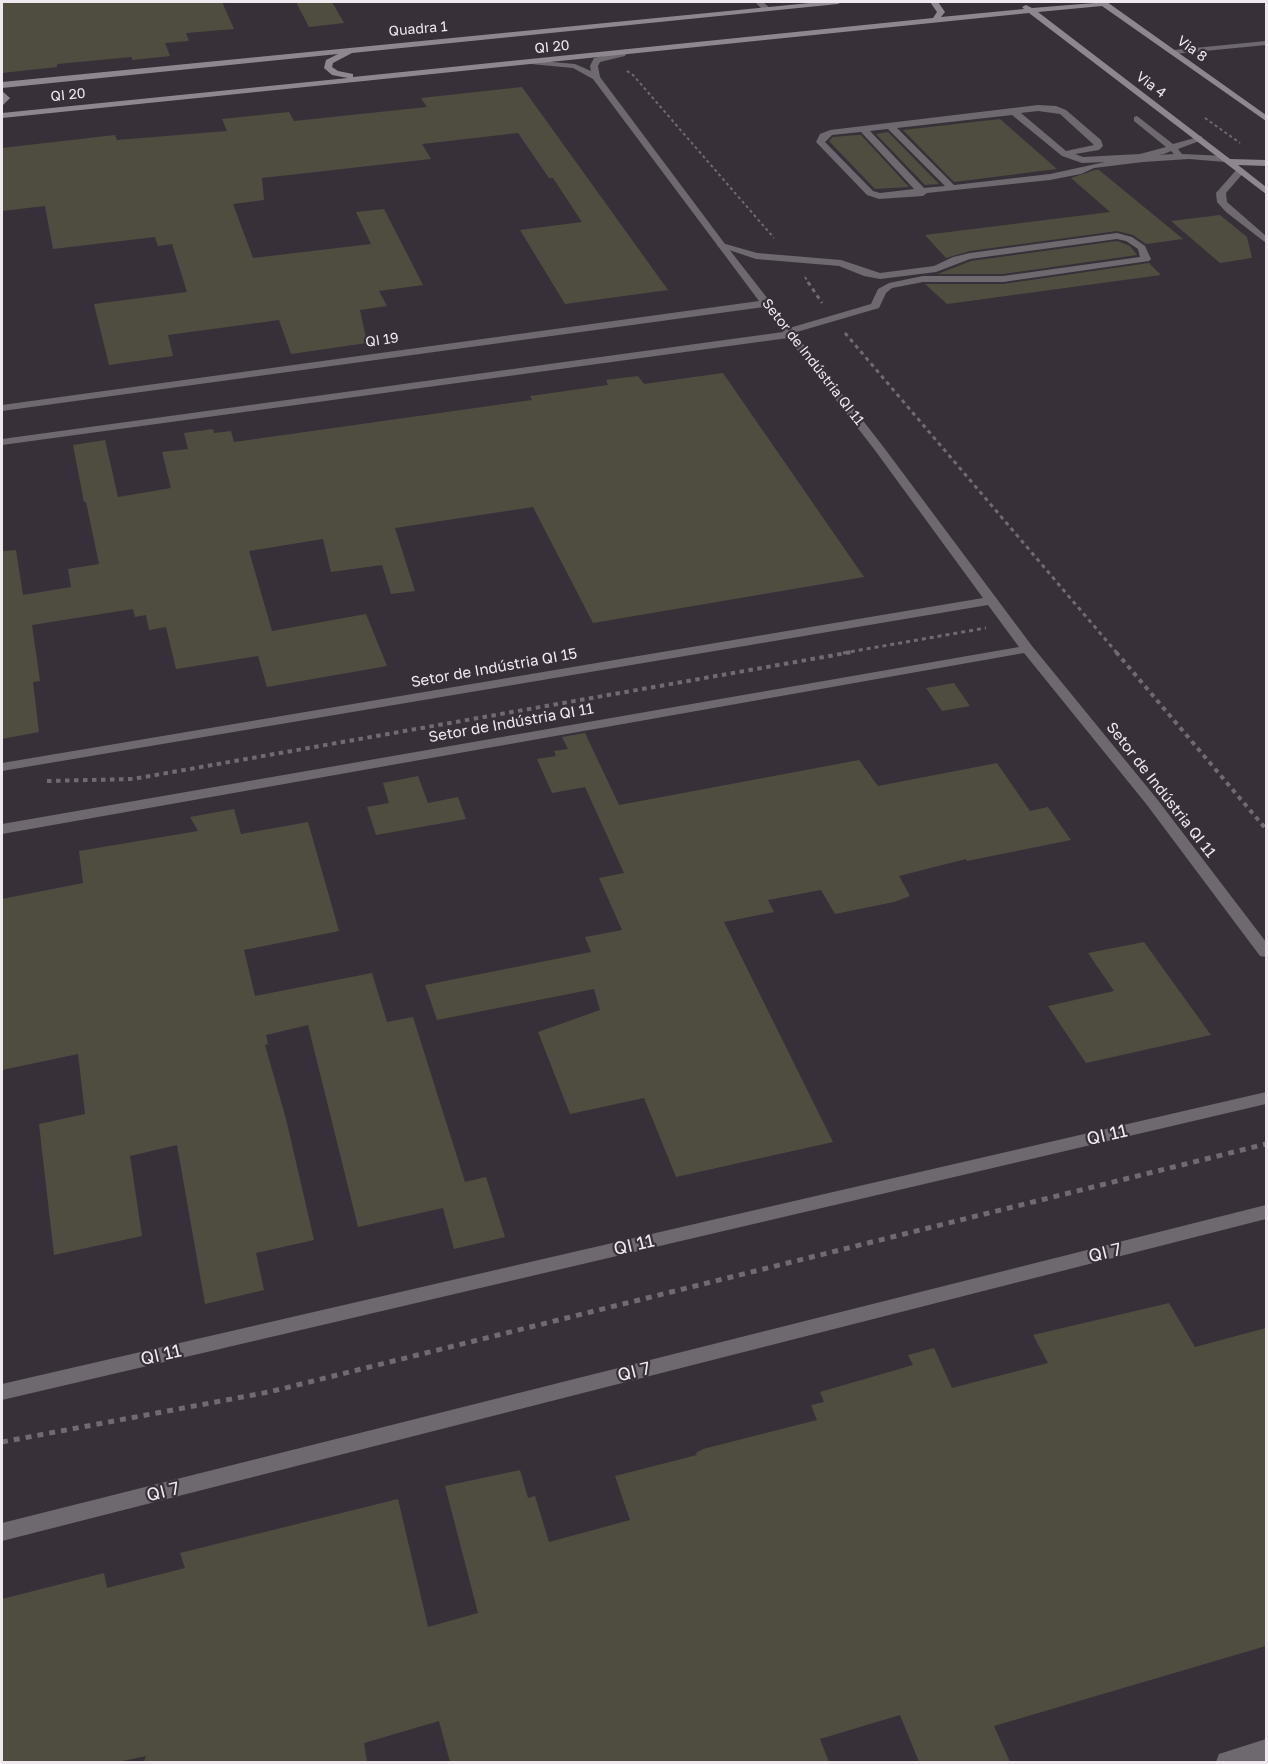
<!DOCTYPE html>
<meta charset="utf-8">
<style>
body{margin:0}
#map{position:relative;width:1268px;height:1764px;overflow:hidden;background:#383039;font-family:"Golos Text",sans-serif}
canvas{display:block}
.frame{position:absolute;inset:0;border:3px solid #efe9ef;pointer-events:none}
</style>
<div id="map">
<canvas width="1268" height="1764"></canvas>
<div class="frame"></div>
</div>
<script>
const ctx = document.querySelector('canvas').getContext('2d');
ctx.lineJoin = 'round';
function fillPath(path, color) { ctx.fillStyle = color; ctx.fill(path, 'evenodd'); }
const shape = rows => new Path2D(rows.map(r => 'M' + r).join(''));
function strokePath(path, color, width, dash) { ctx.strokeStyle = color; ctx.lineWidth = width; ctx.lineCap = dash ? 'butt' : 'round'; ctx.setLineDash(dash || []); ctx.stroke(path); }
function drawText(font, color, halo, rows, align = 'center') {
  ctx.font = font + ' "Golos Text",sans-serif'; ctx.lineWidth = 4.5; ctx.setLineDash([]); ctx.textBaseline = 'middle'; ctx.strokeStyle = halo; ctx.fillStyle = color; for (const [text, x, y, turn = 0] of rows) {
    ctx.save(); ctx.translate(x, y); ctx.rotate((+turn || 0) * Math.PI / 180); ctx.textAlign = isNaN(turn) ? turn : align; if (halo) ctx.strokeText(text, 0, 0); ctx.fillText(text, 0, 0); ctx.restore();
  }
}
const building = shape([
 [2,2,222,2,234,29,186,33,189,41,165,43,170,56,132,60,132,57,57,64,57,67,2,73],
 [296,2,332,2,344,23,309,27],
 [522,87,668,290,565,304,520,230,582,222,553,178,549,178,518,133,422,144,431,159,262,178,264,200,233,204,253,258,371,244,356,212,384,209,423,285,379,291,387,306,360,310,367,343,291,354,279,320,168,335,173,356,109,365,94,304,187,292,172,244,158,246,155,237,53,249,45,206,2,211,2,148,115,135,117,140,227,131,222,119,289,112,294,121,427,107,421,98],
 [1000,119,1057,169,954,182,903,130],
 [888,132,939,184,925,185,876,134],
 [857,135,861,135,909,187,875,189,829,141,833,137],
 [1095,170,1099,170,1183,239,1146,244,1133,235,1117,231,970,251,946,258,925,235,1110,212,1071,178],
 [1220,215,1247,237,1252,258,1220,263,1171,221],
 [1117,241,1130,246,1137,255,1003,274,938,274,971,261],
 [1149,263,1161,275,947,304,925,284,1003,284],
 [723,373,864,577,593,623,533,507,395,528,415,591,391,594,382,565,331,572,323,539,249,551,272,631,366,614,387,666,267,687,258,656,176,669,166,627,149,630,146,615,135,617,133,609,32,625,40,681,33,682,39,732,2,739,2,551,16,550,23,595,71,587,68,569,99,564,86,502,84,502,73,445,105,440,118,497,171,488,162,452,188,449,184,433,213,429,214,433,231,431,234,442,532,400,530,396,608,385,606,380,638,376,644,384],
 [954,683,970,706,942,711,926,688],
 [585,733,619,805,859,760,878,786,997,763,1030,811,1048,807,1071,840,967,861,966,859,899,876,910,896,894,902,835,914,821,890,768,900,774,912,724,922,833,1142,676,1177,644,1098,570,1114,538,1032,600,1010,594,989,437,1020,425,985,591,952,585,937,622,930,599,878,624,873,585,787,552,793,537,759,556,756,554,751,568,749,562,737],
 [418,776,428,803,458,797,466,819,376,835,367,807,389,803,383,783],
 [234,809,241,834,308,822,339,931,244,950,255,996,372,973,387,1022,413,1017,465,1182,486,1177,505,1237,454,1249,443,1208,358,1227,308,1025,266,1035,268,1044,265,1045,286,1119,314,1240,256,1253,264,1290,205,1304,177,1145,130,1156,142,1236,54,1255,39,1124,85,1114,78,1054,2,1070,2,899,83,883,79,851,198,831,190,817],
 [1144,942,1211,1035,1086,1063,1048,1006,1114,991,1088,953],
 [1169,1303,1195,1347,1266,1328,1266,1646,994,1726,1010,1762,919,1762,900,1715,820,1739,829,1762,450,1762,439,1721,364,1743,367,1762,144,1762,146,1756,118,1762,2,1762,2,1599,104,1573,107,1588,185,1568,180,1553,398,1499,428,1627,478,1613,445,1486,520,1470,528,1498,535,1496,549,1542,630,1520,615,1476,697,1455,696,1453,703,1449,817,1420,811,1405,824,1402,820,1392,913,1365,908,1355,934,1348,952,1388,1048,1363,1033,1335]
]);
const pathFar3 = shape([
 [627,71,633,75,774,238],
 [1205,118,1240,143],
 [805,277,809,284]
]);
const pathFar2 = shape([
 [808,282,822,303],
 [845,333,1117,653],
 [843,653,986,628]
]);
const pathFar1 = shape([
 [1116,652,1266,829],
 [47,781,133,779,852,652]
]);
const path = shape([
 [2,1442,269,1392,1266,1144]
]);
const lane = shape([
 [755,2,763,2,771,9,764,11,755,2],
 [1038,105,1056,106,1066,110,1101,140,1103,146,1099,150,1075,154,1083,157,1140,154,1166,147,1134,121,1134,117,1137,116,1173,144,1202,136,1202,140,1178,149,1182,154,1225,156,1230,159,1225,162,1189,159,1143,162,1094,168,1081,174,1050,180,927,193,923,196,879,199,867,195,816,142,820,134,830,130,1038,105],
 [1038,111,1060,114,1094,145,1066,151,1021,113,1038,111],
 [1012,115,1062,156,1082,163,1105,162,1050,174,954,185,897,128,1012,115],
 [888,129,945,186,924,188,870,131,888,129],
 [861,132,914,189,880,193,873,191,825,142,832,135,861,132],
 [1171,151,1174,154,1158,155,1164,154,1171,151],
 [1237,169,1245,171,1226,193,1227,202,1266,236,1266,243,1226,212,1217,202,1216,193,1237,169],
 [1117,233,1132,237,1145,246,1151,259,1149,261,1003,282,923,282,892,288,886,293,879,308,790,334,786,333,786,329,871,304,878,289,889,283,923,276,1003,276,1140,257,1138,249,1126,241,1117,239,970,259,936,272,880,279,864,276,839,266,756,259,717,246,722,243,757,253,841,260,880,273,934,266,953,257,970,253,1117,233]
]);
const street = shape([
 [1266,41,1266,45,1174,54,1170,52,1174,50,1266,41],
 [622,52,626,54,625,56,600,62,598,66,600,77,725,244,882,445,1032,646,1157,799,1266,942,1266,957,1260,956,1147,805,1024,653,2,834,2,824,1019,647,988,605,2,771,2,763,983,598,874,449,788,338,2,445,2,439,783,332,764,307,2,411,2,405,759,301,593,79,573,68,531,64,527,62,531,60,575,64,591,71,590,66,594,58,622,52],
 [1266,1092,1266,1104,2,1400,2,1384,1266,1092],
 [1266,1205,1266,1219,2,1541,2,1523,1266,1205],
 [1266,1739,1266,1761,1216,1762,1219,1754,1266,1739]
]);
const secondary = shape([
 [820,2,842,2,838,4,352,53,333,63,332,67,338,71,353,74,353,77,933,18,937,12,930,2,938,2,945,12,941,17,1024,9,1022,7,1026,5,1032,8,1107,2,1266,115,1266,121,1102,6,1038,12,1230,159,1266,160,1266,166,1238,165,1266,187,1266,194,1029,13,2,118,2,113,348,78,332,75,324,68,326,60,338,54,2,88,2,82,820,2],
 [2,91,10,98,2,106,2,91]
]);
const farStreetnames = [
 ["Quadra 1",418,29,-5],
 ["QI 20",552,47,-6],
 ["Via 8",1192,49,36],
 ["Via 4",1151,85,37],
 ["QI 20",68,95,-6],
 ["QI 19",382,340,-8],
 ["Setor de Indústria QI 11",813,362,52]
];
const streetNames = [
 ["Setor de Indústria QI 15",494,668,-10],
 ["Setor de Indústria QI 11",511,723,-10],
 ["Setor de Indústria QI 11",1161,790,52]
];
const nearStreetnames = [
 ["QI 11",1107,1135,-13],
 ["QI 11",634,1245,-13],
 ["QI 7",1105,1253,-14],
 ["QI 11",161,1355,-13],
 ["QI 7",634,1372,-14],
 ["QI 7",163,1492,-14]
];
fillPath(building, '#4f4d40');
strokePath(pathFar3, '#716a72', 2, [3, 3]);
strokePath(pathFar2, '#716a72', 3, [4, 4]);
strokePath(pathFar1, '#716a72', 4, [4.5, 4.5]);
strokePath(path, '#716a72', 5, [6, 6]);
fillPath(lane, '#6d696e');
fillPath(street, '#6d696e');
fillPath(secondary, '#8e878f');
drawText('14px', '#efe9ef', '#383039', farStreetnames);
drawText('15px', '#efe9ef', '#383039', streetNames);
drawText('18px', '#efe9ef', '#383039', nearStreetnames);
</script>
